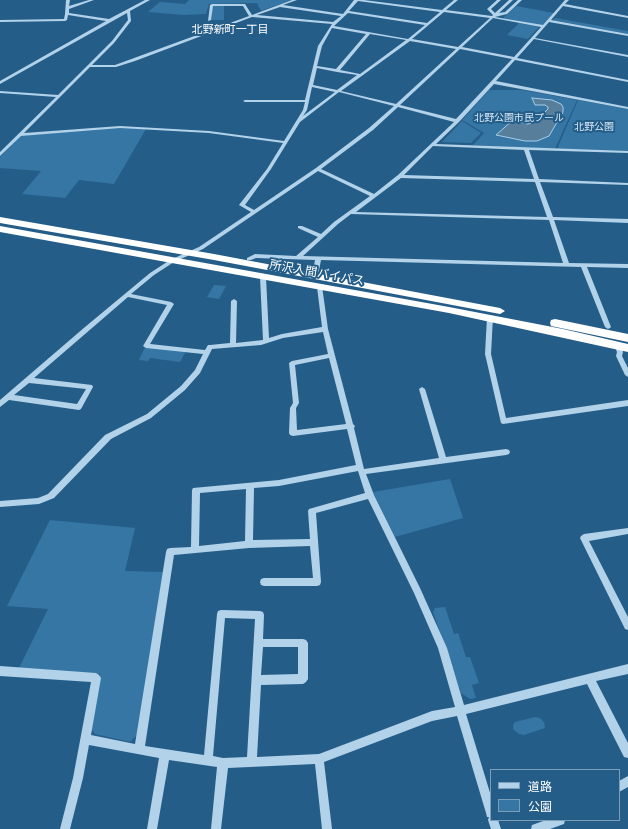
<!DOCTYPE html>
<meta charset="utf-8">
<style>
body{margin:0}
#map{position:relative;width:628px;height:829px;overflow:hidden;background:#255d89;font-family:Cabin,"Noto Sans JP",sans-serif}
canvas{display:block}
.legend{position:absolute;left:490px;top:769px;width:130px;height:52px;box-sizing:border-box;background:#255d89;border:1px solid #7c9eb8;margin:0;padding:5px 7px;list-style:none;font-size:12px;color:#fff}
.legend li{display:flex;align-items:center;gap:8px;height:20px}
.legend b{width:20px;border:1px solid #7c9eb8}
</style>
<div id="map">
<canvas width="628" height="829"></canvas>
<ul class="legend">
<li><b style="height:5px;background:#b2d2e9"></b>道路</li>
<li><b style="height:11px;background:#3676a4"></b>公園</li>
</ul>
</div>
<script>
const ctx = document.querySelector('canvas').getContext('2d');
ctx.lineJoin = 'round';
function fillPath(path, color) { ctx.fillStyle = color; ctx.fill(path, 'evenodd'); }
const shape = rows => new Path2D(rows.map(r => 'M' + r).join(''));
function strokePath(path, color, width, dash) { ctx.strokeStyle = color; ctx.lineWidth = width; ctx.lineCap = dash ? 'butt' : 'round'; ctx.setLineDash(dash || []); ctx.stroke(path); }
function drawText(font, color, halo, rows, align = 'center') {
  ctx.font = font + ' Cabin,"Noto Sans JP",sans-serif'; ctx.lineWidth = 4; ctx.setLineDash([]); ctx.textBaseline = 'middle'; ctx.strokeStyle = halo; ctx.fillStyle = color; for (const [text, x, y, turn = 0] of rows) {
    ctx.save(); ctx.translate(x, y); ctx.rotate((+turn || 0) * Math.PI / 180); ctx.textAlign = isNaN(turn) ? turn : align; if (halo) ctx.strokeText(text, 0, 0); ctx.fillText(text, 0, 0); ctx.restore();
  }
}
const green = shape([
 [189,0,291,0,261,11,257,3,209,4,206,14,184,15,148,12,160,2,185,4],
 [212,6,224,6,224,20,211,20],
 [516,6,554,13,543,26,503,18],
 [555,18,628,31,628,34,553,20],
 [519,23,539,27,528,39,507,35],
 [489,90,522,90,577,100,555,149,473,145,484,133,462,120],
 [578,100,628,109,628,152,557,149],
 [462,121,481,133,471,143,442,142],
 [120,127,146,129,114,184,79,180,65,198,22,194,41,171,0,168,0,157,20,136],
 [214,285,226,286,219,299,207,297],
 [146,345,186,351,180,362,150,358,148,361,139,360],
 [450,479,463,518,395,537,373,492],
 [50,520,135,528,125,571,163,572,137,735,130,742,95,734,91,728,100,674,20,670,19,668,48,609,7,606],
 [445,607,454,634,458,633,466,657,470,657,479,683,472,685,476,698,470,699,461,693,433,612,435,608],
 [535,717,540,718,544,722,545,728,524,735,519,734,513,729,513,725,515,722]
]);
const water = shape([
 [532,98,552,100,561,104,563,107,563,112,549,136,537,141,525,141,496,135,513,120,527,124,534,123,548,109,548,107,545,105,535,105,532,98]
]);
const minor = shape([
 [66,0,70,0,69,6,89,0,94,0,69,9,69,13,109,19,145,0,150,0,130,11,131,21,114,43,92,65,115,65,249,16,243,6,213,6,211,20,208,21,210,5,212,4,245,4,252,15,292,0,297,0,283,5,343,14,354,0,364,0,442,10,454,0,458,0,446,10,492,16,493,15,487,9,497,0,501,0,491,9,495,13,509,0,513,0,499,13,505,12,518,0,522,0,507,14,495,17,543,25,565,0,569,0,565,4,628,16,628,18,563,6,551,20,628,34,628,36,549,22,535,38,628,55,628,57,534,39,517,58,628,80,628,82,515,60,496,81,628,107,628,109,494,84,459,122,436,144,628,151,628,153,529,150,539,179,628,183,628,185,540,182,553,217,628,219,628,223,554,220,569,263,628,264,628,268,587,267,611,327,610,328,608,329,605,327,581,267,321,260,318,276,315,278,312,276,315,260,256,258,251,260,247,260,247,258,255,254,296,256,318,237,298,228,298,226,302,226,321,234,334,222,370,196,318,171,203,249,174,262,154,275,131,294,171,302,174,304,150,344,205,350,208,345,210,345,230,343,231,301,234,299,237,301,236,343,263,340,260,277,261,276,263,275,266,277,269,338,282,334,322,327,317,287,320,285,322,286,328,329,353,424,355,426,354,428,364,469,439,458,419,389,422,387,425,389,446,457,506,449,509,450,510,452,509,454,506,455,366,474,374,495,420,588,447,648,464,705,628,664,628,674,596,681,628,743,628,758,624,757,587,684,466,714,491,796,491,820,498,820,501,829,491,829,488,820,489,817,487,817,486,813,457,716,432,721,324,762,332,829,322,829,315,764,228,768,221,829,211,829,217,767,169,760,157,829,147,829,159,758,89,745,83,778,70,829,60,829,73,778,91,682,0,676,0,666,96,673,99,675,101,678,91,735,135,744,166,552,167,549,170,548,191,547,192,490,193,488,279,480,356,465,347,429,293,436,290,435,289,433,290,408,293,403,289,363,292,361,328,354,323,332,283,338,261,345,212,349,200,373,185,390,151,418,111,439,54,498,39,504,0,507,0,501,38,498,48,494,105,435,147,414,181,386,195,370,203,354,146,348,143,346,167,305,128,297,34,378,92,385,93,387,81,409,79,410,9,400,0,407,0,400,85,327,150,273,170,260,199,247,251,212,239,205,267,169,283,143,209,133,120,128,21,136,0,156,0,152,56,97,0,93,0,91,58,95,112,41,128,20,127,13,0,84,0,81,106,21,68,15,67,20,65,21,0,22,0,20,64,19,65,14,66,0],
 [358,1,440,12,427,23,349,11,358,1],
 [280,7,341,16,333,22,257,15,280,7],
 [444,12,490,18,458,47,412,39,444,12],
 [348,13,425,25,408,39,334,26,348,13],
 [252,17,332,24,318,46,305,100,245,100,243,101,245,102,305,102,303,110,284,141,209,131,120,126,24,133,90,67,116,67,135,61,252,17],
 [493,18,541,27,514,57,462,47,493,18],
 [332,28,366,34,336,69,317,66,322,46,332,28],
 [370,34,406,40,360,74,340,70,370,34],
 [410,41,456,49,396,104,341,91,410,41],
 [460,49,512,59,456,119,400,105,460,49],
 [317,68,337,72,357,75,337,90,313,85,317,68],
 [312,87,335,92,303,116,307,110,312,87],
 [339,92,394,106,369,128,316,168,254,210,245,205,271,169,300,122,339,92],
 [398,107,454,122,398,175,374,194,321,169,373,130,398,107],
 [433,146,524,150,534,179,404,175,433,146],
 [401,178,535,182,547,217,356,212,401,178],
 [351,214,549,220,563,263,303,256,338,224,351,214],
 [329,358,346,424,297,430,296,408,299,403,295,365,329,358],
 [29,383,86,389,77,404,14,395,29,383],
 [358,471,365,493,309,509,308,511,310,539,253,540,254,488,279,486,358,471],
 [246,489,245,541,199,546,200,493,246,489],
 [368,499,414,593,438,648,455,707,432,711,319,754,257,757,261,685,303,684,306,682,308,679,308,643,306,640,303,639,263,639,264,615,263,612,260,611,221,610,218,611,217,614,204,755,145,746,174,555,249,548,310,546,313,578,264,578,261,579,260,582,261,585,264,586,317,586,320,585,321,582,316,513,368,499],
 [225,618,255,619,247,757,223,758,213,756,225,618],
 [263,647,298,647,298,674,261,675,263,647],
 [490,315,493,317,491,354,506,418,628,400,628,406,503,424,501,423,485,354,487,317,490,315],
 [615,343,619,343,623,352,622,356,628,368,628,377,625,375,616,356,617,352,614,345,615,343],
 [628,528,628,534,589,541,628,617,628,630,625,629,580,538,581,536,584,534,628,528],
 [628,776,628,787,619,792,619,781,628,776],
 [546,820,565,820,564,824,550,829,531,829,532,825,546,820]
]);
const highway = shape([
 [0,217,214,254,500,308,505,311,500,314,214,260,0,223,0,217],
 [0,226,449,307,563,329,628,344,628,352,449,313,0,232,0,226],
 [555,319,628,334,628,342,551,326,550,323,551,320,555,319]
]);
const farParknames = [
 ["北野公園市民プール",519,118],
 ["北野公園",594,127]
];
const farNeighbourhoodnames = [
 ["北野新町一丁目",230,30]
];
const streetNames = [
 ["所沢入間バイパス",317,273,10]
];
fillPath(green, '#3676a4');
fillPath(water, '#577f9c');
strokePath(water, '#a6ceea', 1);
fillPath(minor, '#b2d2e9');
fillPath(highway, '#fff');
drawText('10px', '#d6e9f7', '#255d89', farParknames);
drawText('11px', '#fff', '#255d89', farNeighbourhoodnames);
drawText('12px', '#fff', '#255d89', streetNames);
</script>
